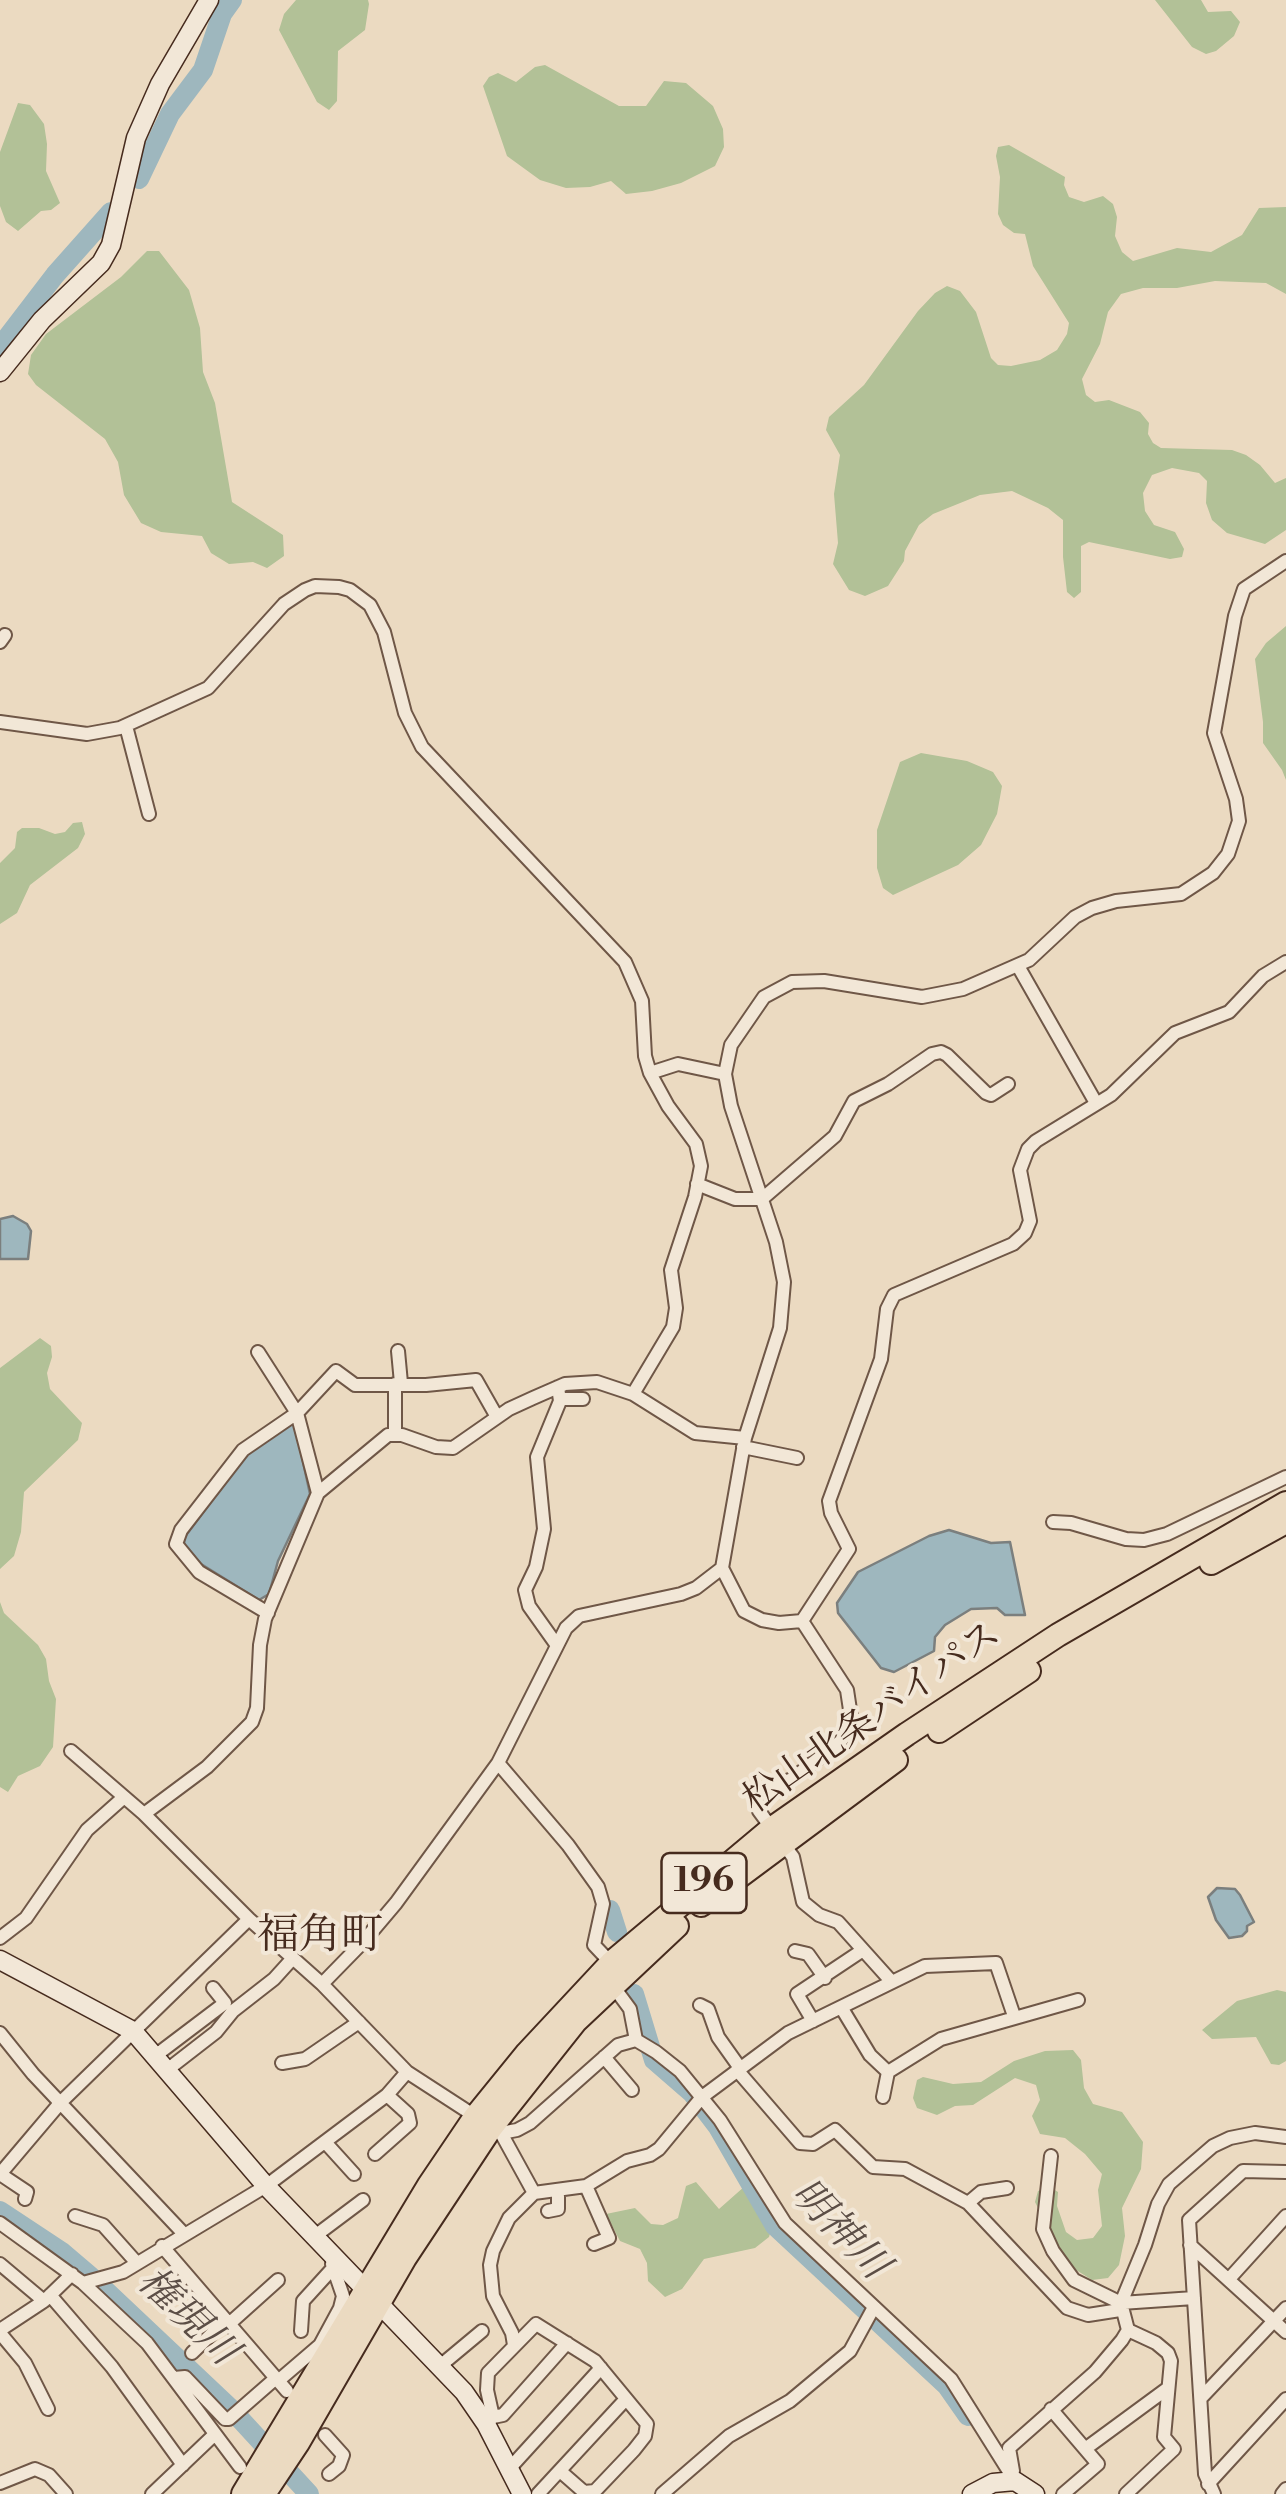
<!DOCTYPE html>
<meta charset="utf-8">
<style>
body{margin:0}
canvas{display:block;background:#ebdac1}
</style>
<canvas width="1286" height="2494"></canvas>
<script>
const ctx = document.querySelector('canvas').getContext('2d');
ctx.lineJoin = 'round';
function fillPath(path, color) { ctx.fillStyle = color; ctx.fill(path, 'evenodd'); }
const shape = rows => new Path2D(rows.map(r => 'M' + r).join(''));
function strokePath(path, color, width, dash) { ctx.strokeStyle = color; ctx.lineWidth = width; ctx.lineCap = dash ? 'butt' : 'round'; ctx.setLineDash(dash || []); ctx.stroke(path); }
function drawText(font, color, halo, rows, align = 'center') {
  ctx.font = font + ' "Libre Bodoni","Noto Serif JP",serif'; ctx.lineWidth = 8; ctx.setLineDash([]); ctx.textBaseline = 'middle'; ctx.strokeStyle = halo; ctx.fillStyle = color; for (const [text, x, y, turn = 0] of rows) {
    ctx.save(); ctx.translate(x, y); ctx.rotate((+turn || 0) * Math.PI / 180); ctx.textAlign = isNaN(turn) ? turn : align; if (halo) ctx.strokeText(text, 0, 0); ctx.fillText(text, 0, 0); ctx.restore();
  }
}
const green = shape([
 [296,0,368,0,369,4,365,30,338,51,337,101,329,110,317,102,279,30,284,14],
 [1155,0,1201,0,1208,12,1231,11,1240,22,1234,36,1216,51,1206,54,1192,47],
 [545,65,619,106,646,106,664,81,686,83,713,106,723,129,724,147,715,166,681,183,652,191,626,194,611,181,590,187,566,188,540,180,507,156,483,86,489,77,498,73,516,82,535,67],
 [18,103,30,105,44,124,47,144,46,171,60,203,51,210,41,211,18,231,6,222,0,206,0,152],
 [1009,145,1065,177,1064,185,1069,197,1084,202,1103,196,1113,204,1117,217,1115,236,1122,252,1133,261,1177,248,1211,252,1242,235,1259,208,1286,207,1286,294,1266,283,1215,281,1177,288,1143,288,1121,294,1108,312,1100,344,1082,379,1086,395,1095,402,1109,400,1140,412,1149,423,1148,434,1153,443,1161,448,1232,450,1246,455,1260,465,1275,483,1286,478,1286,530,1265,544,1227,533,1212,520,1206,503,1207,481,1199,473,1172,468,1152,475,1143,493,1145,511,1154,525,1175,532,1184,549,1182,557,1170,559,1089,542,1081,546,1081,592,1074,598,1067,592,1063,557,1063,520,1048,508,1012,491,980,495,933,514,919,525,905,551,904,561,888,586,865,596,849,590,833,564,838,543,834,494,840,455,826,430,829,417,864,385,918,311,935,293,947,286,960,291,976,312,991,358,998,365,1011,366,1040,360,1057,350,1067,334,1069,323,1033,266,1025,234,1014,233,1003,225,998,214,1000,177,996,156,998,147],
 [147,251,159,251,189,290,200,328,203,372,215,403,232,502,283,535,284,556,267,568,253,562,229,564,211,553,202,536,161,532,141,523,124,495,118,462,105,439,36,385,28,374,31,355,46,334,121,277],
 [1286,626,1286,780,1282,770,1263,743,1263,722,1255,659,1266,643],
 [921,753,967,761,993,772,1002,786,997,814,981,845,958,865,893,895,883,888,877,868,877,830,900,762],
 [82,822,85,834,78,848,30,885,17,913,0,924,0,863,15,848,17,832,22,828,39,828,55,834,65,832,73,823],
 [40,1338,51,1346,52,1357,47,1373,50,1389,82,1423,78,1440,24,1492,21,1532,14,1556,0,1569,0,1368],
 [0,1602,4,1613,38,1645,46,1659,49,1681,56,1699,53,1747,40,1766,18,1776,8,1792,0,1787],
 [1277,1990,1286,1992,1286,2061,1279,2065,1271,2064,1256,2037,1212,2039,1202,2030,1237,2001],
 [1073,2050,1081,2060,1084,2088,1093,2104,1122,2112,1143,2142,1141,2169,1122,2208,1125,2236,1119,2265,1108,2278,1092,2280,1073,2268,1059,2250,1035,2202,1038,2191,1050,2187,1058,2192,1057,2206,1066,2232,1077,2240,1093,2238,1102,2226,1098,2190,1102,2174,1085,2154,1065,2138,1040,2134,1032,2116,1040,2100,1036,2085,1015,2078,973,2105,955,2106,937,2115,917,2108,913,2098,917,2080,923,2077,953,2084,981,2082,1014,2061,1045,2051],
 [696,2182,719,2209,745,2186,771,2230,769,2237,755,2248,704,2259,682,2289,665,2297,648,2281,647,2263,640,2249,620,2241,606,2214,635,2208,651,2224,663,2225,678,2218,686,2186]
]);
const water = shape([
 [13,1216,27,1224,31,1231,28,1259,0,1259,0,1219,13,1216],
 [290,1422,295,1425,310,1494,278,1561,269,1594,259,1600,201,1564,184,1546,184,1538,246,1455,290,1422],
 [949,1530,991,1543,1010,1542,1025,1615,1005,1615,997,1608,971,1609,945,1625,935,1637,934,1651,894,1672,881,1668,838,1613,837,1603,858,1572,929,1536,949,1530],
 [1217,1888,1235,1889,1240,1895,1254,1922,1247,1926,1247,1931,1242,1936,1229,1938,1216,1920,1208,1897,1217,1888]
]);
const river = shape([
 [139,179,170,114,203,70,222,14,232,0],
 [0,347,55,275,111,212],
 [610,1910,617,1932],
 [634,1994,654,2060,692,2093,718,2127,775,2226,947,2386,968,2416],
 [0,2211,62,2252,89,2275,230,2408,309,2494]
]);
const street = shape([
 [0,642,5,635],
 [0,722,87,734,120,728,208,688,284,604,305,590,315,586,339,587,350,590,370,605,384,632,405,713,422,747,625,962,642,1001,645,1056,650,1073,668,1106,696,1144,701,1166,695,1197,671,1270,676,1308,673,1327,633,1394],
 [126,726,149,814],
 [1018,966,1096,1103],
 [650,1073,678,1064,725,1074],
 [697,1184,735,1199,762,1199,835,1136,854,1101,888,1084,932,1054,941,1052,947,1055,986,1093,991,1095,1008,1084],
 [398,1351,401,1383],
 [258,1352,297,1413,318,1493],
 [560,1399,583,1399],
 [395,1434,395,1384],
 [743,1447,797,1458],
 [1053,1522,1071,1523,1126,1539,1144,1540,1167,1534,1286,1477],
 [268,1613,199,1572,176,1544,181,1530,243,1450,297,1413,336,1371,355,1385,426,1385,476,1380,497,1417],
 [802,1621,779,1623,762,1620,744,1611,722,1568,745,1438,780,1328,784,1282,776,1242,731,1106,725,1074,731,1045,764,997,792,982,824,981,922,997,963,989,1029,960,1075,917,1092,908,1116,901,1181,894,1213,873,1228,854,1239,821,1236,799,1214,733,1235,616,1244,589,1286,561],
 [802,1621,849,1549,831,1513,829,1501,881,1359,887,1309,894,1295,1013,1244,1025,1233,1030,1221,1020,1170,1028,1149,1036,1141,1111,1095,1175,1033,1229,1012,1263,976,1286,962],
 [802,1621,847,1690,852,1723,841,1741,792,1779,760,1791,756,1802,759,1811,793,1857,803,1902,819,1915,838,1922,891,1981],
 [556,1644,529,1606,525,1590,536,1567,544,1529,537,1457,560,1401,558,1387],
 [71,1751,144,1814,249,1919,322,1984,407,2072,501,2133,534,2193,586,2186,627,2161,650,2155,659,2149,702,2097,788,2033,925,1966,996,1963,1014,2016],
 [498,1763,568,1845,598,1887,603,1904,594,1945,611,1963],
 [144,1814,207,1767,252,1722,257,1708,260,1645,265,1619,318,1493,388,1435,402,1435,436,1447,453,1448,509,1409,533,1398,565,1384,597,1382,633,1394,695,1433,745,1438],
 [0,1938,26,1918,87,1830,123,1798],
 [795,1951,808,1954,825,1978],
 [322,1984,363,1942,396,1903,498,1763,566,1628,579,1616,681,1594,696,1588,722,1568],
 [613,1986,630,2009,636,2040],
 [700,2005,708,2009,718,2037,740,2068],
 [841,2007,870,2055,888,2072,883,2097],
 [813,2021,797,1994,863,1950],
 [0,2033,33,2074,184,2234],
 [155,2056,225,2003,213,1988],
 [604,2057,632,2090],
 [282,2063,305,2059,359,2022],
 [167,2070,216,2032,233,2011,274,1979,293,1958],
 [737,2070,800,2143,813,2144,835,2130,873,2167,905,2169,968,2203,1067,2308,1088,2315,1120,2310],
 [888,2072,941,2039,1078,2000],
 [501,2133,517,2130,530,2123,618,2045,636,2040,656,2052,680,2071,720,2120,785,2223,951,2379,1015,2481],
 [325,2142,354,2174],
 [375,2154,410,2123,408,2114,387,2095],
 [1051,2156,1043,2229,1053,2251,1074,2280,1121,2303,1194,2298],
 [0,2174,61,2102,249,1919],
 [0,2174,27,2192,25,2199],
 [586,2186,609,2238,594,2244],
 [968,2203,981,2192,1007,2188],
 [548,2211,558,2209,558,2191],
 [75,2216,103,2225,136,2262],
 [0,2223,83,2283,147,2343,240,2467],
 [315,2236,363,2200],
 [1190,2245,1286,2332],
 [162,2246,287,2391],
 [0,2264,44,2301],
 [1229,2279,1286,2216],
 [83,2283,123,2272,266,2186,387,2095,407,2072],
 [50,2295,112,2367,183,2465],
 [229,2324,278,2280],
 [0,2330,44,2301,72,2274],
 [301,2331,303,2301,333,2268],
 [0,2333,25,2363,48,2409],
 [514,2345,512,2333,493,2296,490,2265,493,2251,509,2218,534,2193],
 [192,2353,226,2320],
 [440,2366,482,2331],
 [174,2378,185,2377,225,2419,229,2419,276,2378],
 [278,2381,320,2345,340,2308,343,2296,332,2264,333,2257],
 [1201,2398,1286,2308],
 [1051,2409,1098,2464,1063,2494],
 [493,2417,503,2415,567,2343],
 [486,2424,493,2417,487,2390,488,2373,536,2324,595,2361,647,2424,645,2436,634,2450,595,2491,584,2492,560,2471],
 [325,2435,343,2455,339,2466,329,2474],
 [1085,2449,1168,2388],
 [509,2469,601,2368],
 [1013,2471,1009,2448,1095,2372,1122,2340,1128,2330,1121,2303,1145,2245,1158,2204,1169,2184,1213,2146,1230,2138,1255,2133,1286,2137],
 [0,2483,35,2469,49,2475,66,2494],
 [1208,2484,1286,2399],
 [152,2494,214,2435],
 [538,2494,625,2400],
 [662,2494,729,2436,790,2401,850,2351,874,2307],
 [1126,2494,1174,2449,1164,2437,1171,2361,1168,2353,1156,2343,1128,2330],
 [1214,2494,1205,2474,1189,2220,1243,2171,1286,2172],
 [1282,2494,1286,2489]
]);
const secondary = shape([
 [0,372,42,320,101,263,111,245,136,138,160,84,209,0],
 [0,1960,133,2031,266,2186,464,2392,486,2424,522,2494],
 [972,2494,993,2483,1015,2481,1035,2494]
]);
const highway = shape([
 [1211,1563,1286,1522],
 [939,1731,1029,1671],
 [701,1905,896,1760],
 [243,2494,429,2185,475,2117,527,2053,611,1963,771,1829,907,1734,1058,1635,1286,1503],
 [264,2494,298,2443,405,2258,491,2128,576,2021,677,1926]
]);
const shields = [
 [704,1883,85]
];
const shieldNames = [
 ["196",704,1883]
];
const streetNames = [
 ["松山北条バイパス",873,1719,-35]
];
const waterNames = [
 ["明神川",838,2231,46],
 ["権現川",186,2318,44]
];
const quarterNames = [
 ["福角町",320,1938]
];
fillPath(green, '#b2c197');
fillPath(water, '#9eb7be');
strokePath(water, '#7b7f7e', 2.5);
strokePath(river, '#9eb7be', 20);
strokePath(street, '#6f5747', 16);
strokePath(secondary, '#462b1e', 21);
strokePath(highway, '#462b1e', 26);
strokePath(street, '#f2e7d7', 12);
strokePath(secondary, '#f2e7d7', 18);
strokePath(highway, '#ebdac1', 22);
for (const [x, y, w] of shields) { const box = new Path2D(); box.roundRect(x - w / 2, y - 30, w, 60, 8); ctx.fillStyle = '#f2e7d7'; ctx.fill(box); strokePath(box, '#462b1e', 2.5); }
drawText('bold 35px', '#462b1e', null, shieldNames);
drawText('38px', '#462b1e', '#f2e7d7', streetNames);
drawText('italic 40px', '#5c4e46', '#f2e7d7', waterNames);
drawText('42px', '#462b1e', '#f2e7d7', quarterNames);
</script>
